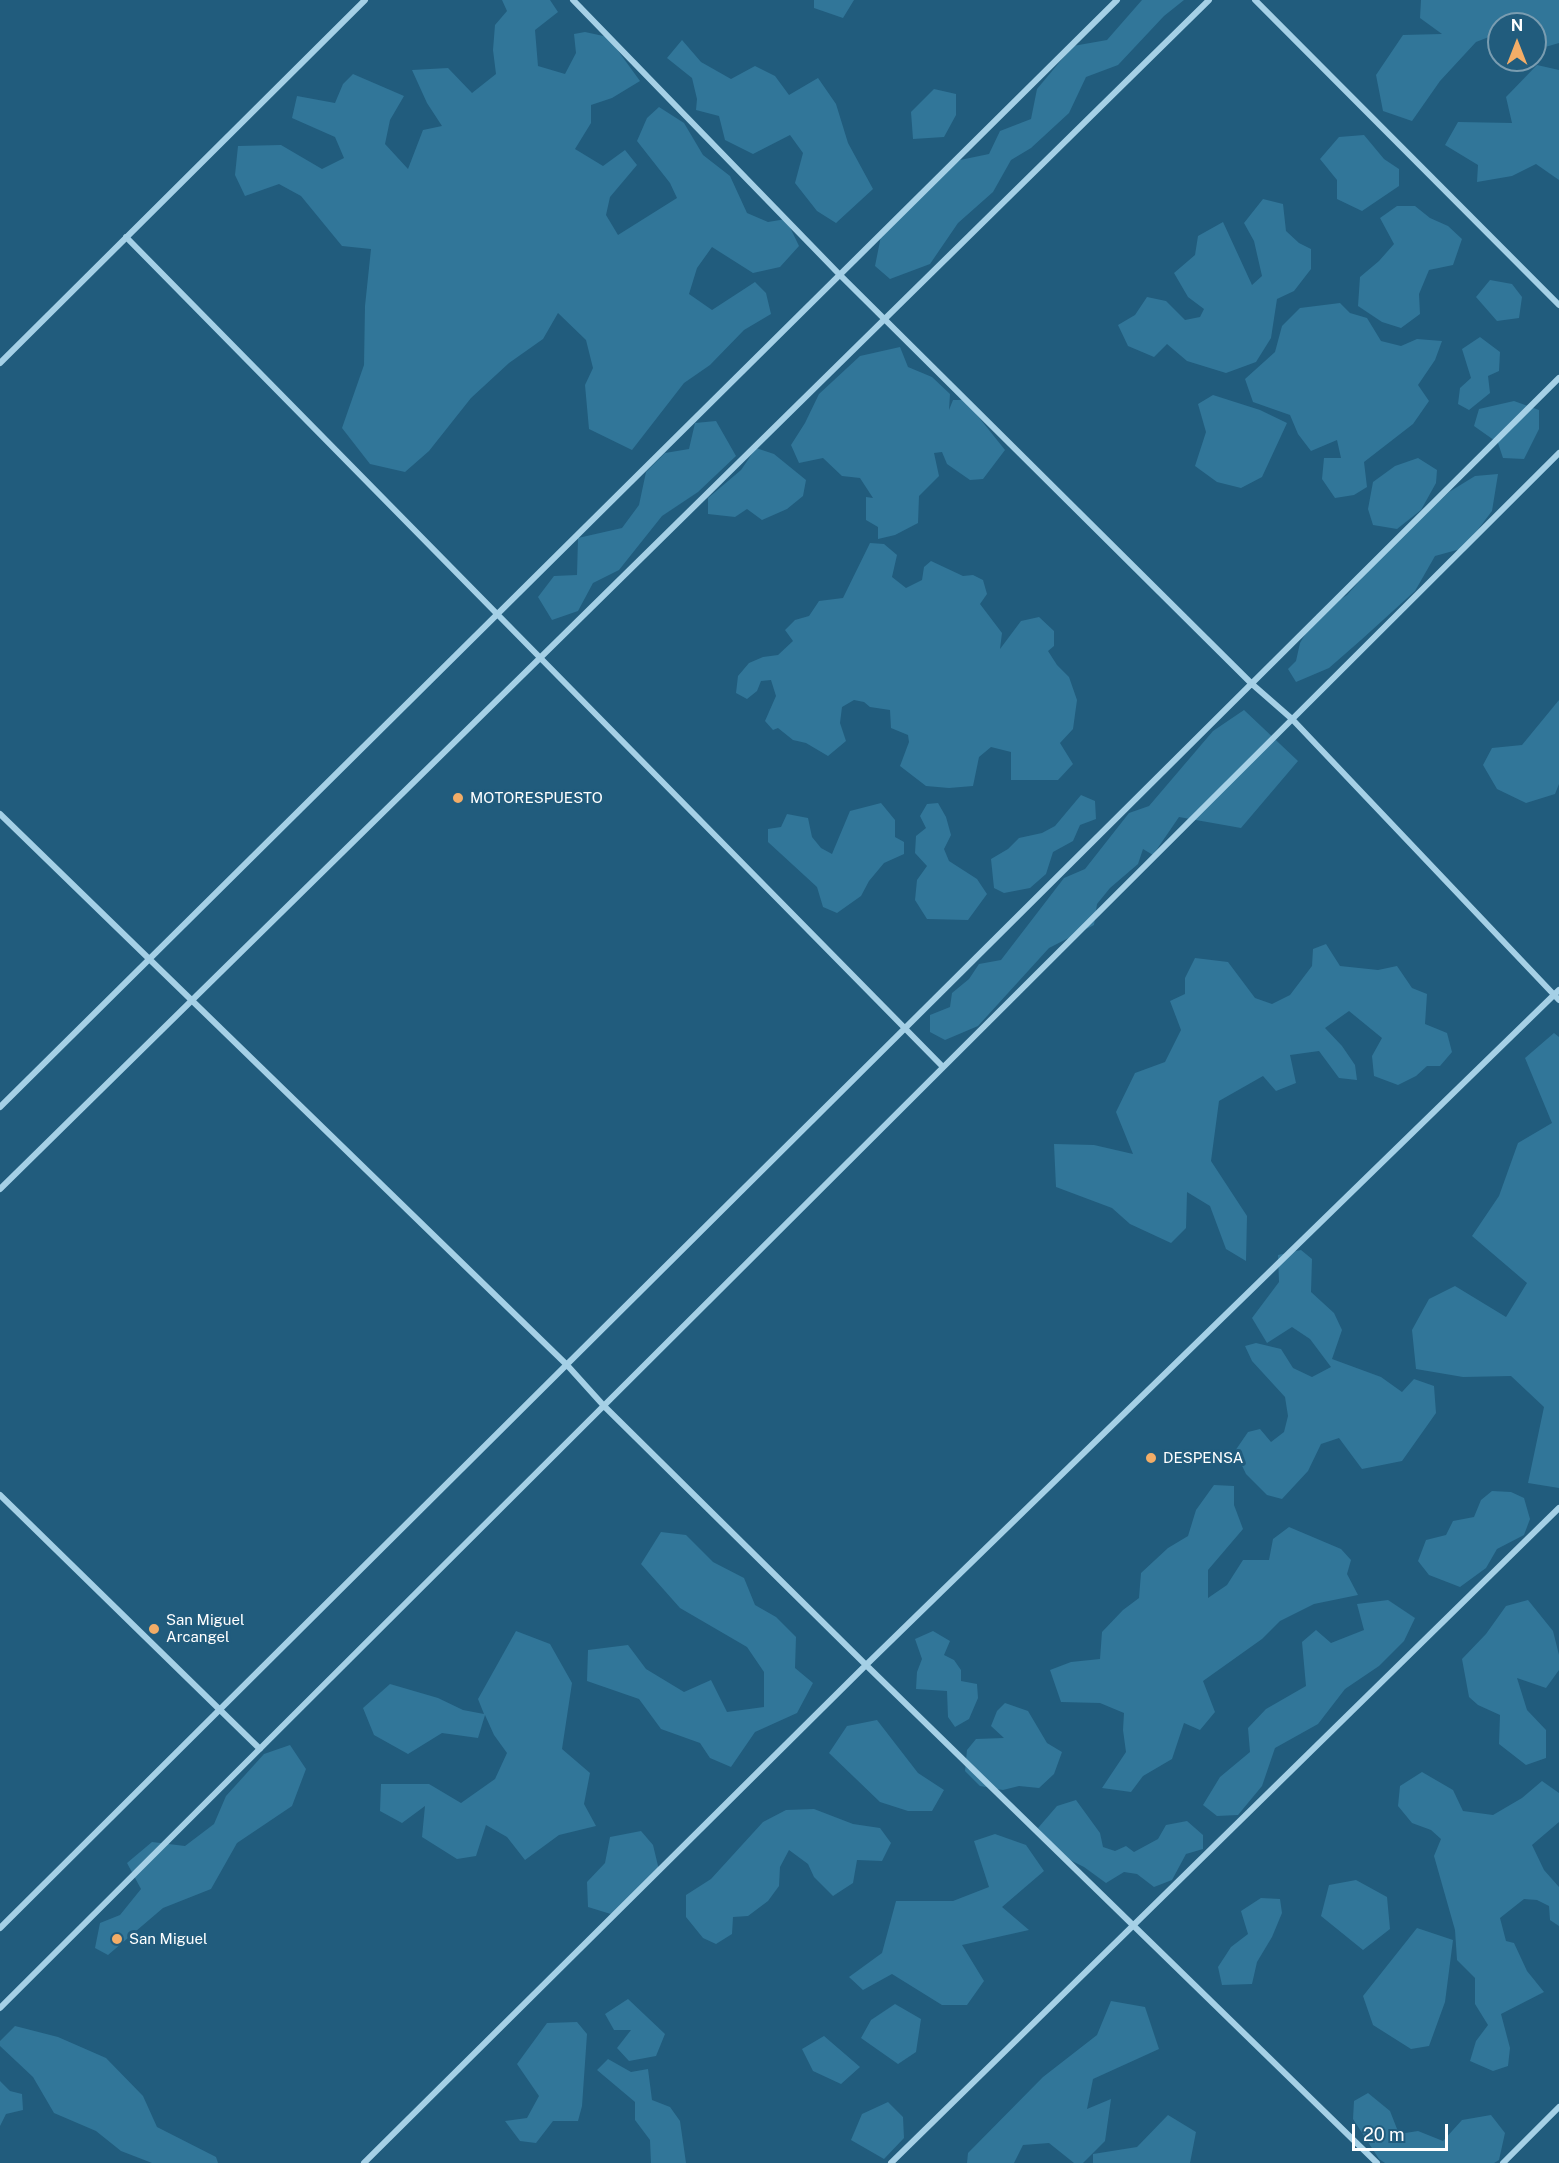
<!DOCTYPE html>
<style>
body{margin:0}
#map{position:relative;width:1559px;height:2163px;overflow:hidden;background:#215c7d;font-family:"Public Sans",sans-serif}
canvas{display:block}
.north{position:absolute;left:1487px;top:12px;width:60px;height:60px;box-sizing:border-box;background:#215c7d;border:2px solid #7a9db1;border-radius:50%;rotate:0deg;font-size:16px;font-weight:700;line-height:24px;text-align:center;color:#fff}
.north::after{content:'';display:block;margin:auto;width:21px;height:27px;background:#f3ad67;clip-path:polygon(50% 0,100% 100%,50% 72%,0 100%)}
.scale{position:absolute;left:1352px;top:2124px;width:96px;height:27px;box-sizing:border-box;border:3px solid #fff;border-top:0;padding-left:8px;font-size:18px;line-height:21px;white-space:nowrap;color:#fff;-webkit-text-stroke:4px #215c7d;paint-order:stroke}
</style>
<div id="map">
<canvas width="1559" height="2163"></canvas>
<div class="north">N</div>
<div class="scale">20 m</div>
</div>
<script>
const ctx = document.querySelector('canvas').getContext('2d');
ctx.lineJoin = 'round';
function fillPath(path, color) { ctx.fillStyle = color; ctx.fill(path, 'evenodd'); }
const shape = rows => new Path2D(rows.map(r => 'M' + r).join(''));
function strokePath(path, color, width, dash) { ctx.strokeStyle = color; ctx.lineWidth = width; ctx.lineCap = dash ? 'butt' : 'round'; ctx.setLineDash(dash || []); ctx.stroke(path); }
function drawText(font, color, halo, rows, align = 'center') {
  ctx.font = font + ' "Public Sans",sans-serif'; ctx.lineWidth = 6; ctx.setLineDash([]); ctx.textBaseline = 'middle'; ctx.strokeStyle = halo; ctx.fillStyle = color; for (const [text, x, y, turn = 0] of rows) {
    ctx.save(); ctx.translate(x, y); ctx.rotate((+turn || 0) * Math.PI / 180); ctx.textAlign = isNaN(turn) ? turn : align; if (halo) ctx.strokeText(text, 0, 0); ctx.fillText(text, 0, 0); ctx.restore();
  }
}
const green = shape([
 [502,0,550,0,558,12,535,30,538,66,565,74,576,53,574,34,585,32,608,37,640,81,612,98,591,105,591,123,575,149,603,166,625,150,637,165,610,197,606,215,618,235,677,198,670,183,637,141,647,118,659,107,684,123,703,155,730,176,747,213,768,222,786,219,799,246,780,267,753,273,712,247,697,268,689,294,712,310,755,282,766,293,771,314,744,330,710,365,684,383,632,450,589,429,585,385,593,368,586,340,558,313,543,339,509,363,471,398,429,451,405,472,370,464,342,428,364,365,365,306,371,249,342,246,301,196,279,184,245,196,235,175,238,146,281,145,322,169,344,158,335,137,292,118,297,96,335,103,343,84,353,74,404,96,390,120,385,144,408,169,423,130,442,126,427,103,412,70,448,68,472,93,496,74,493,50,495,25,507,11],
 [814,0,854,0,843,18,814,8],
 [1142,0,1184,0,1164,16,1118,65,1086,77,1069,113,1031,148,1011,160,993,192,958,223,930,264,890,279,875,266,881,236,934,181,960,160,989,154,1000,131,1031,119,1037,89,1073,46,1107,40],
 [1421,0,1559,0,1559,43,1535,50,1535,24,1499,24,1499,33,1476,42,1440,81,1412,121,1383,111,1376,75,1403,35,1442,34,1420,18],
 [682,40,701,62,731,79,755,66,775,76,789,95,818,78,836,104,848,143,873,189,836,223,817,211,795,183,803,153,790,135,753,154,725,140,719,116,696,110,697,99,692,78,667,58],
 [1537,65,1559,70,1559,180,1536,164,1512,176,1477,182,1478,165,1445,145,1458,122,1512,123,1506,97],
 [934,89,956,94,956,115,944,137,913,139,911,112],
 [1364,135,1384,159,1399,169,1399,186,1362,211,1337,199,1337,180,1320,159,1339,137],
 [1263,199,1283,204,1286,231,1299,243,1311,249,1311,269,1294,291,1277,299,1271,338,1256,362,1226,373,1187,361,1167,344,1154,357,1128,346,1118,325,1135,315,1147,297,1166,301,1185,320,1200,317,1204,309,1188,297,1174,273,1195,255,1198,236,1223,222,1252,285,1262,276,1254,241,1244,223],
 [1397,206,1415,206,1430,218,1448,226,1462,239,1453,265,1429,270,1419,294,1420,314,1401,328,1382,322,1358,306,1360,277,1379,261,1394,244,1380,218],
 [1490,280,1512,284,1522,297,1519,318,1497,321,1476,297],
 [1340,303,1350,313,1367,318,1381,341,1401,346,1417,339,1442,341,1435,360,1418,385,1429,401,1413,424,1364,462,1367,487,1354,495,1335,498,1322,479,1324,458,1341,458,1337,440,1311,451,1298,434,1290,415,1253,402,1245,379,1275,352,1282,326,1300,308],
 [1480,337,1500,352,1499,371,1488,376,1490,393,1469,410,1458,404,1460,388,1471,378,1462,349],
 [900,347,908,367,932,377,950,394,949,410,953,400,965,400,1005,450,983,479,970,480,947,464,942,452,934,453,939,476,919,496,918,523,895,535,878,539,878,527,866,520,866,497,873,498,860,478,842,476,823,458,799,463,791,445,805,423,819,394,860,356],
 [1213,395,1260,410,1287,423,1262,477,1241,488,1217,482,1195,466,1206,432,1198,404],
 [1514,401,1539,410,1539,429,1524,459,1503,458,1498,443,1474,426,1479,409],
 [716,421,736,456,698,492,662,516,619,570,593,583,578,611,552,620,538,597,554,576,577,575,578,538,622,528,639,505,646,472,665,453,689,449,695,423],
 [756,448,774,454,806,480,803,496,787,509,762,520,747,509,735,517,708,514,708,498,741,470],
 [1418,458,1437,470,1436,483,1421,510,1397,529,1373,525,1368,509,1373,482,1395,466],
 [1498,474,1492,511,1464,548,1435,556,1415,591,1361,640,1329,668,1296,682,1288,669,1296,661,1300,643,1317,614,1347,595,1383,554,1449,492,1475,476],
 [870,543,884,544,897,555,892,577,906,588,922,580,924,567,931,561,963,576,973,575,983,580,987,594,980,604,1002,633,1000,649,1021,621,1039,617,1054,631,1054,646,1048,651,1057,665,1069,677,1077,700,1073,729,1060,743,1073,764,1058,780,1011,780,1011,752,991,747,979,757,973,786,949,788,926,786,900,766,909,742,908,735,891,728,890,710,870,707,864,702,854,700,842,707,840,723,846,741,828,756,806,743,793,740,778,728,773,730,765,721,776,696,771,680,761,681,757,691,747,699,736,693,738,676,749,663,763,657,778,655,793,641,785,630,795,620,809,616,819,601,843,598],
 [1559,700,1559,784,1555,794,1526,803,1497,789,1483,765,1492,748,1522,745],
 [1244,710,1298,761,1241,828,1179,817,1153,855,1143,849,1138,864,1110,888,1097,904,1094,925,1049,948,978,1026,945,1040,930,1032,930,1015,950,1007,952,993,969,979,979,964,1001,960,1064,878,1085,869,1129,813,1149,806,1213,731],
 [1081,795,1095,801,1096,819,1080,825,1073,841,1053,852,1046,874,1030,888,1004,893,994,888,991,859,1008,849,1019,838,1042,833,1055,826],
 [881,803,895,820,895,837,904,842,904,854,884,863,869,881,861,896,837,913,823,907,817,887,768,842,768,829,781,827,787,814,808,818,812,837,821,848,832,854,850,811],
 [938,803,946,817,951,835,944,849,949,861,977,879,987,894,968,920,927,919,915,900,917,880,927,866,915,853,916,836,926,828,920,816,927,804],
 [1326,944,1340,966,1378,970,1397,966,1412,988,1427,994,1425,1024,1447,1033,1452,1052,1440,1066,1427,1066,1416,1076,1398,1085,1374,1076,1372,1056,1382,1038,1349,1011,1325,1028,1342,1046,1355,1065,1357,1080,1339,1078,1319,1051,1290,1055,1296,1083,1276,1091,1263,1076,1219,1101,1211,1161,1247,1216,1246,1261,1226,1249,1210,1206,1187,1192,1186,1228,1171,1243,1130,1224,1112,1208,1056,1187,1054,1144,1094,1145,1133,1154,1116,1112,1135,1073,1165,1062,1181,1030,1170,1001,1185,994,1185,978,1195,958,1228,962,1255,998,1272,1004,1290,995,1312,966,1313,949],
 [1554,1033,1559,1037,1559,1488,1528,1483,1544,1407,1511,1376,1463,1377,1416,1369,1412,1330,1429,1299,1455,1286,1506,1317,1527,1283,1472,1236,1499,1196,1518,1143,1552,1123,1525,1058],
 [1301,1250,1312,1259,1311,1292,1334,1313,1342,1330,1332,1359,1381,1377,1402,1392,1414,1379,1434,1386,1436,1413,1402,1461,1362,1469,1339,1438,1321,1444,1308,1471,1282,1499,1267,1495,1246,1474,1235,1451,1248,1432,1260,1429,1271,1442,1284,1432,1288,1416,1285,1397,1252,1361,1245,1346,1256,1343,1281,1349,1293,1368,1312,1377,1331,1367,1310,1339,1292,1327,1267,1343,1252,1318,1279,1282,1278,1255],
 [1214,1485,1234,1486,1234,1505,1243,1529,1208,1570,1208,1598,1227,1585,1243,1560,1269,1560,1273,1539,1289,1527,1341,1549,1351,1560,1347,1574,1358,1595,1314,1604,1280,1621,1262,1639,1203,1681,1215,1712,1200,1730,1184,1723,1172,1759,1143,1776,1131,1792,1102,1788,1126,1752,1123,1730,1124,1713,1100,1703,1061,1702,1050,1670,1071,1662,1100,1659,1102,1632,1123,1610,1139,1598,1141,1573,1168,1548,1188,1536,1196,1510],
 [1492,1491,1511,1492,1524,1498,1530,1519,1524,1535,1497,1549,1486,1568,1460,1587,1429,1575,1418,1561,1426,1540,1446,1535,1453,1521,1474,1517,1481,1500],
 [661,1532,686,1535,713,1562,744,1578,755,1605,776,1617,796,1637,795,1668,813,1683,797,1713,755,1732,731,1767,710,1758,700,1743,661,1729,639,1699,587,1681,588,1650,628,1645,646,1669,684,1692,711,1680,727,1712,764,1707,764,1672,747,1647,680,1608,641,1564],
 [1388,1600,1415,1618,1404,1641,1379,1666,1345,1689,1318,1724,1275,1748,1262,1786,1238,1815,1217,1816,1203,1805,1220,1777,1250,1752,1248,1728,1266,1709,1306,1686,1302,1642,1316,1630,1331,1643,1364,1630,1357,1604],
 [1528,1600,1553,1631,1559,1655,1559,1670,1546,1688,1517,1678,1527,1710,1546,1730,1546,1758,1526,1765,1499,1744,1500,1715,1478,1705,1469,1697,1462,1659,1486,1634,1506,1606],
 [516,1631,550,1644,572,1683,562,1749,590,1773,584,1804,596,1826,559,1835,525,1860,507,1837,486,1825,476,1856,457,1859,422,1837,425,1806,402,1823,380,1811,381,1784,429,1784,461,1803,495,1779,507,1753,494,1735,485,1715,478,1738,442,1733,408,1754,374,1735,363,1708,390,1684,438,1698,463,1710,484,1714,478,1699],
 [933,1631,950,1641,944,1655,954,1660,961,1670,961,1681,977,1684,978,1698,969,1719,955,1727,948,1717,947,1691,916,1689,917,1672,922,1659,915,1639],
 [1005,1703,1028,1711,1047,1743,1062,1752,1054,1774,1039,1788,1019,1786,1003,1790,980,1786,965,1771,967,1750,976,1739,1004,1738,991,1726,997,1711],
 [877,1720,918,1773,944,1790,932,1811,908,1811,880,1802,829,1753,847,1726],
 [290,1745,306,1769,292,1806,237,1843,211,1889,163,1908,108,1955,95,1948,100,1923,120,1915,141,1889,127,1863,152,1842,185,1846,214,1824,226,1796,264,1754],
 [1422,1772,1453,1790,1463,1811,1493,1815,1522,1798,1542,1781,1559,1793,1559,1822,1532,1845,1544,1870,1559,1887,1559,1926,1550,1920,1549,1906,1537,1900,1524,1899,1500,1918,1506,1941,1514,1943,1527,1971,1544,1992,1501,2014,1510,2048,1508,2066,1493,2071,1470,2061,1476,2041,1488,2025,1475,2004,1475,1978,1457,1960,1455,1930,1434,1856,1441,1839,1431,1830,1412,1823,1398,1806,1400,1786],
 [1076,1800,1100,1833,1103,1847,1115,1851,1126,1846,1134,1852,1158,1839,1166,1825,1187,1821,1203,1835,1203,1849,1186,1854,1172,1880,1154,1887,1137,1874,1124,1872,1106,1883,1084,1867,1058,1854,1038,1828,1057,1806],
 [814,1809,853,1824,880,1828,891,1843,882,1861,857,1860,853,1883,833,1896,814,1877,808,1864,789,1850,780,1867,779,1886,768,1901,748,1916,733,1917,732,1934,716,1944,703,1938,686,1917,686,1895,711,1879,763,1822,786,1810],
 [641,1831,653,1845,659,1870,614,1915,588,1907,587,1882,605,1863,610,1837],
 [995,1834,1026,1845,1044,1871,1002,1907,1029,1930,962,1945,984,1981,967,2005,942,2005,892,1974,863,1990,849,1977,882,1953,896,1901,953,1901,989,1887,974,1841],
 [1356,1880,1387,1897,1390,1929,1363,1950,1321,1916,1329,1885],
 [1261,1898,1280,1899,1282,1913,1272,1937,1257,1962,1252,1984,1222,1985,1218,1967,1231,1947,1248,1934,1241,1911],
 [1417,1928,1453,1940,1445,2002,1429,2046,1411,2049,1373,2025,1363,1996],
 [628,1999,665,2034,656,2056,629,2061,617,2048,631,2030,614,2030,605,2014],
 [1111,2001,1145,2007,1159,2049,1093,2079,1087,2109,1111,2099,1105,2141,1083,2163,1074,2163,1049,2143,1023,2145,1014,2163,967,2163,968,2153,1043,2077,1097,2035],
 [895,2004,921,2019,916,2052,898,2064,861,2038,871,2020],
 [577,2022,587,2034,582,2106,578,2121,553,2121,536,2143,520,2141,505,2121,527,2118,539,2096,517,2064,547,2023],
 [15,2026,58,2037,106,2058,143,2096,157,2127,216,2157,218,2163,152,2163,121,2151,96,2131,54,2113,33,2077,0,2046,0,2041],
 [824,2036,860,2067,841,2084,813,2071,802,2049],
 [608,2059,631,2072,648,2069,652,2100,670,2107,680,2121,686,2163,651,2163,650,2140,635,2120,635,2102,597,2070],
 [0,2081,10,2091,22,2094,23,2110,6,2114,0,2126],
 [1368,2093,1390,2111,1399,2134,1418,2131,1443,2141,1462,2120,1491,2115,1505,2133,1499,2160,1494,2163,1385,2163,1379,2159,1353,2119,1354,2101],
 [888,2102,903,2117,904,2138,884,2159,851,2140,862,2114],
 [1168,2115,1196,2132,1190,2163,1093,2163,1093,2154,1137,2147]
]);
const minor = shape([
 [573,0,839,274,1252,684,1292,719,1559,1000],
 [1255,0,1559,305],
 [126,237,943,1067],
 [0,363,365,0],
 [0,814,567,1365,604,1406,866,1665,1377,2163],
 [0,1107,1117,0],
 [0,1189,1209,0],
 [0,1495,260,1749],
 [0,1928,1559,378],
 [0,2008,1559,453],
 [364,2163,866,1665,1559,990],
 [891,2163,1559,1508],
 [1503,2163,1559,2107]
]);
const markers = [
 [458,798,6,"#f3ad67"],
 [1151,1458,6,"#f3ad67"],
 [154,1629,6,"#f3ad67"],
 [117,1939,6,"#f3ad67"]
];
const poiNames = [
 ["MOTORESPUESTO",470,798],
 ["DESPENSA",1163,1458],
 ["San Miguel",166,1620],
 ["Arcangel",166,1637],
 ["San Miguel",129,1939]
];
fillPath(green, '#317699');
strokePath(minor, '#a5d0e6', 6);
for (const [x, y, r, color] of markers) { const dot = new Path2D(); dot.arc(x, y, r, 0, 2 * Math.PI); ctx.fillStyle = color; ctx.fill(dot); strokePath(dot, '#215c7d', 2); }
drawText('15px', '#fff', '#215c7d', poiNames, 'left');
</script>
